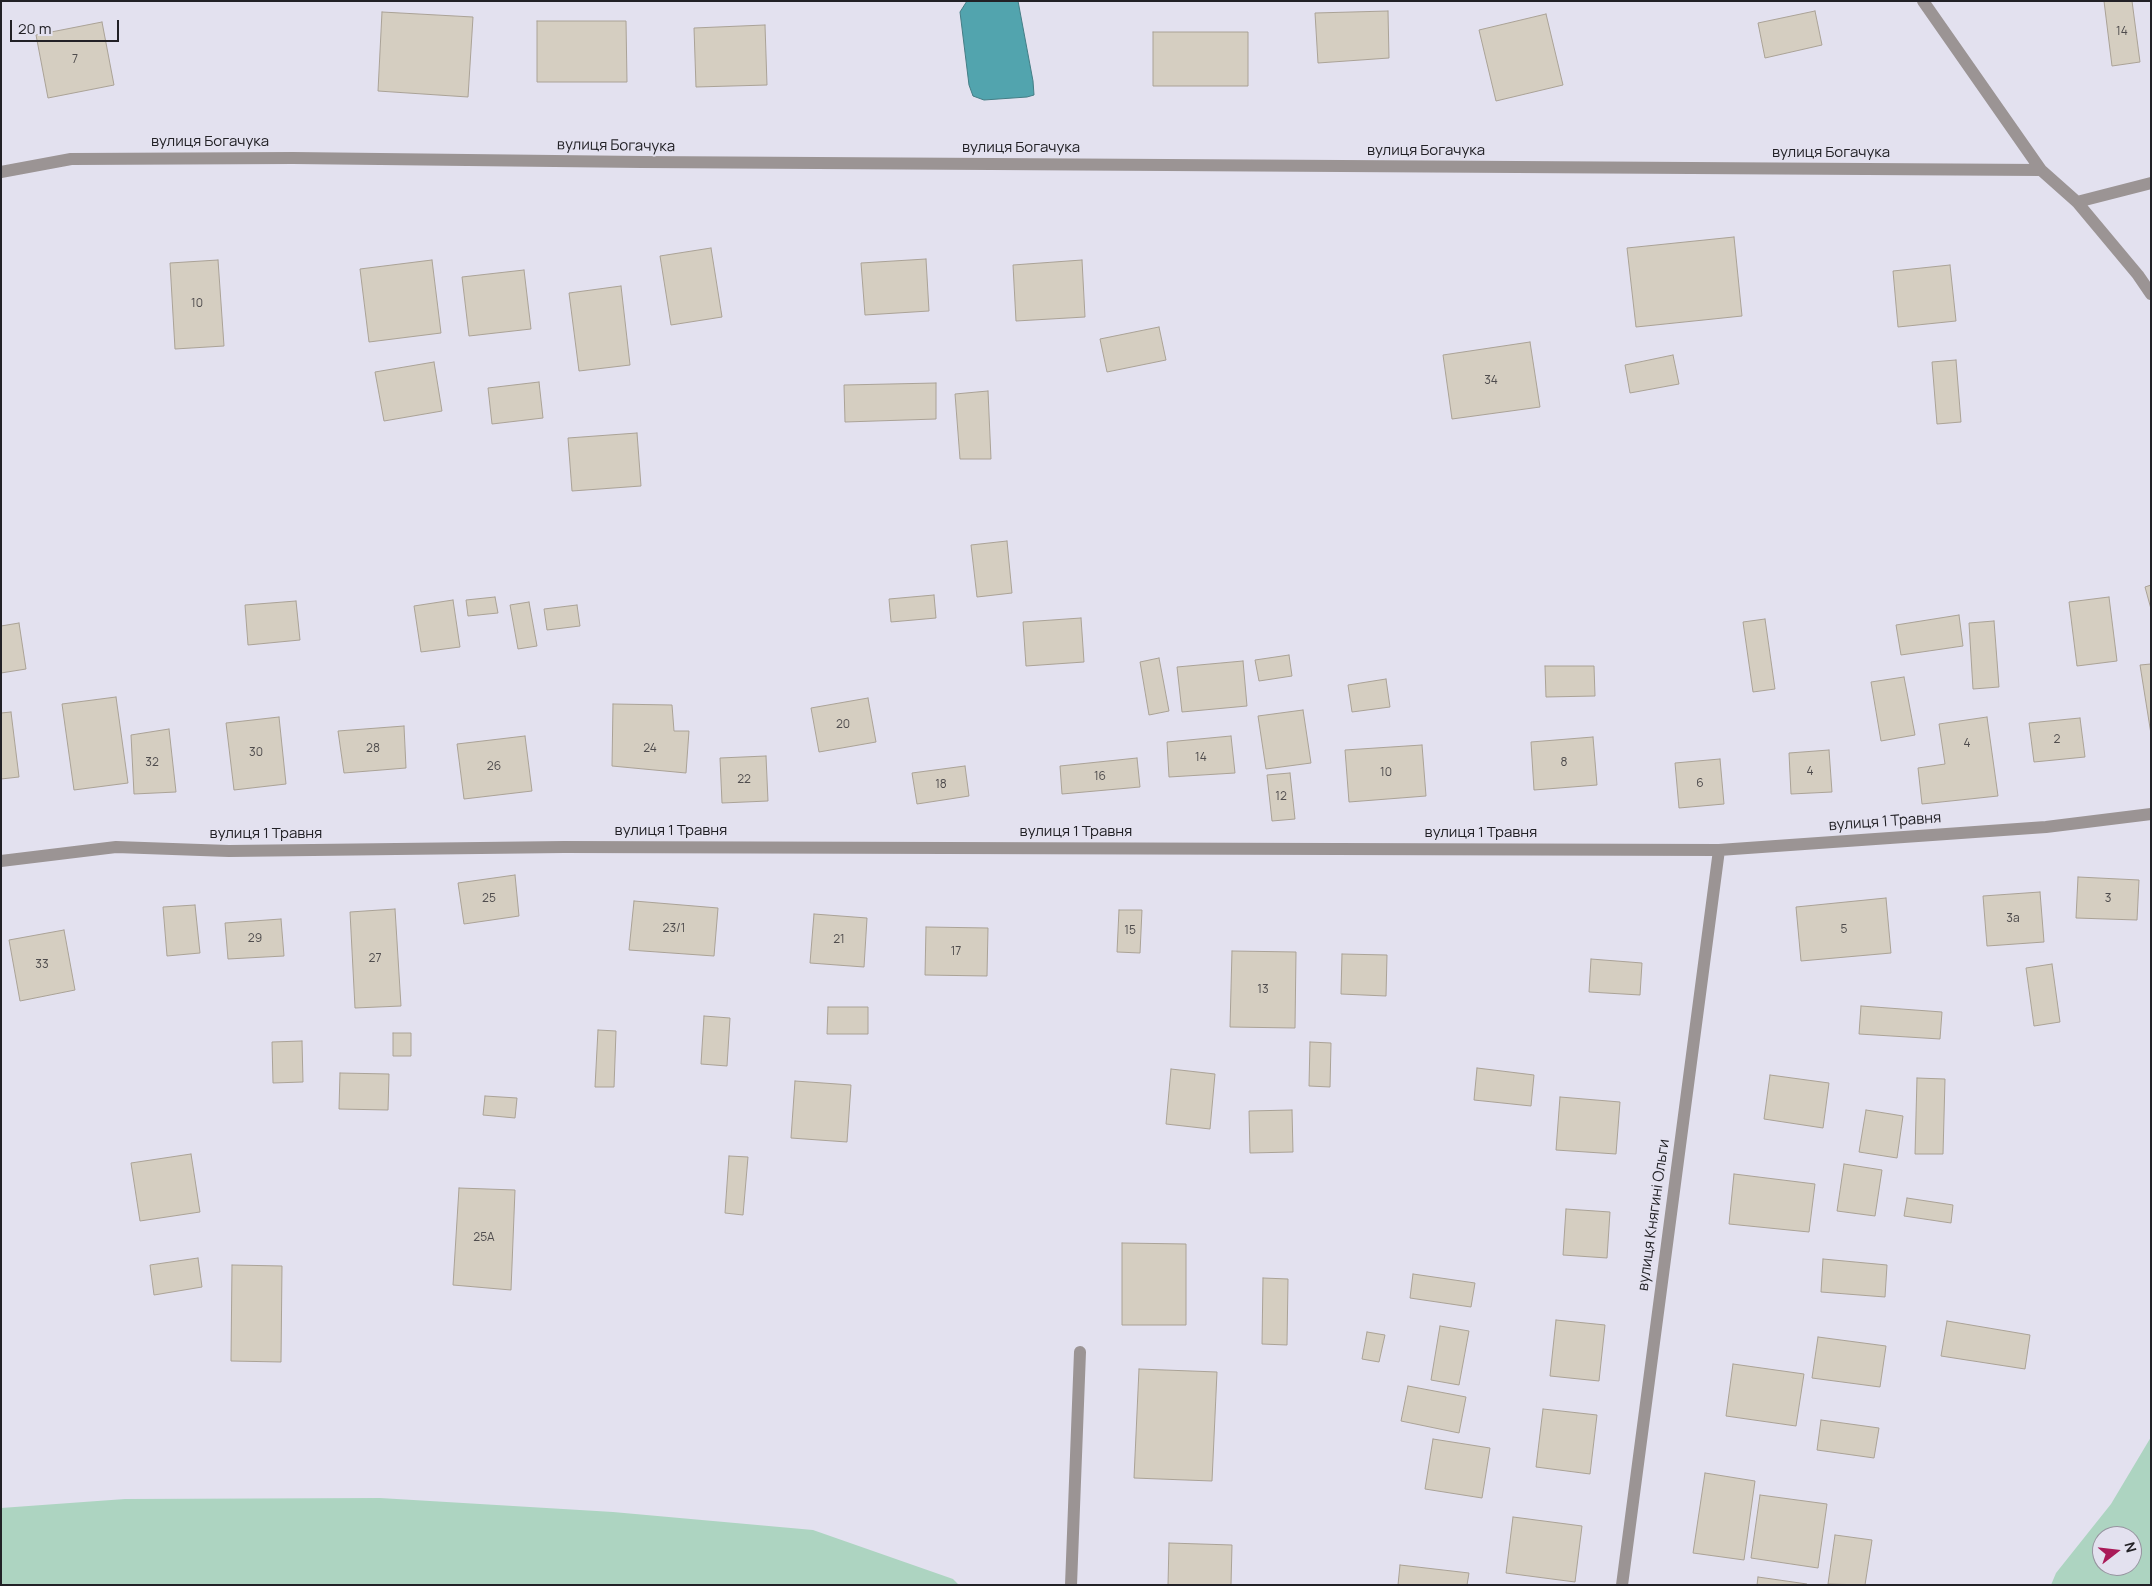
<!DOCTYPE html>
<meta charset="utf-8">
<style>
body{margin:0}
#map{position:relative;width:2152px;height:1586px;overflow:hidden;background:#e3e1ef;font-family:Manrope,sans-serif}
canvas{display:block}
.frame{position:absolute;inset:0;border:2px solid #222126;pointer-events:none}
.north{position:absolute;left:2092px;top:1526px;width:50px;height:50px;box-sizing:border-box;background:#e3e1ef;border:1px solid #96949f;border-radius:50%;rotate:74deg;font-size:14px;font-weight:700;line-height:20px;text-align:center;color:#222126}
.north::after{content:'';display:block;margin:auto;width:18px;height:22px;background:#a91a58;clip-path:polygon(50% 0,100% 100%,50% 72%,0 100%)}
.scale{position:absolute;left:10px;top:20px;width:109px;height:22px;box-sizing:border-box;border:2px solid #222126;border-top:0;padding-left:6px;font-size:15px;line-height:18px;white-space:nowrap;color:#222126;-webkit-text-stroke:4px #e3e1ef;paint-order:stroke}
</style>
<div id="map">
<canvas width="2152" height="1586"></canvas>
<div class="frame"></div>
<div class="north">N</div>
<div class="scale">20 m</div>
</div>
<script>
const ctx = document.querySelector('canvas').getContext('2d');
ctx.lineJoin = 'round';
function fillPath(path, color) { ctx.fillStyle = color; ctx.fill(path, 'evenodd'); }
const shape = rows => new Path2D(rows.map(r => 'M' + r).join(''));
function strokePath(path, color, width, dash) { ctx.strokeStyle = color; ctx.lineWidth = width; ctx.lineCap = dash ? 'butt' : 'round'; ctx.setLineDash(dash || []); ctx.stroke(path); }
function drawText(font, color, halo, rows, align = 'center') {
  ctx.font = font + ' Manrope,sans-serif'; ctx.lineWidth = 4; ctx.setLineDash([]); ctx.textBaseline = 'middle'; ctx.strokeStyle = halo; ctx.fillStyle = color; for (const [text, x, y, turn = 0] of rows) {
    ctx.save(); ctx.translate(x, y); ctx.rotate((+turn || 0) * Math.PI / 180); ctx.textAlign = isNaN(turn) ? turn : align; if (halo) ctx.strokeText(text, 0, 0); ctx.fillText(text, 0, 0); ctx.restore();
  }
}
const green = shape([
 [2151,1437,2151,1585,2051,1585,2056,1573,2111,1504],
 [2102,1536,2132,1536,2132,1566,2102,1566],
 [380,1498,613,1512,813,1530,953,1579,959,1585,1,1585,1,1508,125,1499]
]);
const water = shape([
 [967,1,1018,1,1033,81,1034,95,1027,97,984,100,973,96,969,85,960,12,967,1]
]);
const building = shape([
 [2104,1,2132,1,2140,62,2112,66,2104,1],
 [1388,11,1389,58,1318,63,1315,13,1388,11],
 [1815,11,1822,45,1765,58,1758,23,1815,11],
 [382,12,473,17,468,97,378,91,382,12],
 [1546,14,1563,85,1496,101,1479,30,1546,14],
 [537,21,626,21,627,82,537,82,537,21],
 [102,22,114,85,48,98,36,35,102,22],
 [765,25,767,85,696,87,694,28,765,25],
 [1153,32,1248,32,1248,86,1153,86,1153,32],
 [1734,237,1742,316,1636,327,1627,248,1734,237],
 [711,248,722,317,671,325,660,256,711,248],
 [926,259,929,311,865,315,861,263,926,259],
 [218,260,224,346,175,349,170,263,218,260],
 [432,260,441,333,369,342,360,269,432,260],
 [1082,260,1085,317,1016,321,1013,265,1082,260],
 [1950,265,1956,321,1898,327,1893,271,1950,265],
 [524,270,531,329,469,336,462,277,524,270],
 [621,286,630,365,579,371,569,293,621,286],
 [1159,327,1166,360,1107,372,1100,339,1159,327],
 [1530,342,1540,407,1452,419,1443,355,1530,342],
 [1673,355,1679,384,1630,393,1625,365,1673,355],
 [1956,360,1961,422,1937,424,1932,362,1956,360],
 [434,362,442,411,384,421,375,372,434,362],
 [539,382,543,418,492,424,488,388,539,382],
 [936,383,936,419,845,422,844,385,936,383],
 [988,391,991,459,960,459,955,394,988,391],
 [637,433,641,486,572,491,568,438,637,433],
 [1007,541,1012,593,977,597,971,545,1007,541],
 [2151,585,2151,609,2145,587,2151,585],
 [934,595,936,618,891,622,889,599,934,595],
 [495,597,498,613,468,616,466,600,495,597],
 [2109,597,2117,661,2077,666,2069,602,2109,597],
 [453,600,460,647,421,652,414,606,453,600],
 [296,601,300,640,248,645,245,605,296,601],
 [529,602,537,646,518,649,510,605,529,602],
 [577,605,580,626,547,630,544,609,577,605],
 [1959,615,1963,646,1901,655,1896,625,1959,615],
 [1081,618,1084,662,1026,666,1023,622,1081,618],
 [1765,619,1775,689,1753,692,1743,622,1765,619],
 [1994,621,1999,687,1973,689,1969,623,1994,621],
 [19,623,26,669,1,673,1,626,19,623],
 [1289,655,1292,676,1259,681,1255,660,1289,655],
 [1159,658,1169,711,1149,715,1140,662,1159,658],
 [1243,661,1247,706,1182,712,1177,667,1243,661],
 [2151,664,2151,734,2140,665,2151,664],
 [1545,666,1594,666,1595,696,1546,697,1545,666],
 [1904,677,1915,735,1881,741,1871,682,1904,677],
 [1386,679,1390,707,1352,712,1348,685,1386,679],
 [116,697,128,783,74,790,62,704,116,697],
 [868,698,876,742,819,752,811,708,868,698],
 [613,704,672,705,674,731,689,731,686,773,612,766,613,704],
 [1303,710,1311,763,1266,769,1258,716,1303,710],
 [11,712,19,777,1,779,1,713,11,712],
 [279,717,286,784,234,790,226,723,279,717],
 [1987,717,1998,796,1922,804,1918,768,1945,764,1939,724,1987,717],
 [2080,718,2085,757,2034,762,2029,723,2080,718],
 [404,726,406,768,344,773,338,731,404,726],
 [169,729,176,792,134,794,131,735,169,729],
 [525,736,532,791,464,799,457,744,525,736],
 [1231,736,1235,773,1169,777,1167,742,1231,736],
 [1593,737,1597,785,1534,790,1531,742,1593,737],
 [1422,745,1426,796,1349,802,1345,750,1422,745],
 [1829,750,1832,792,1791,794,1789,753,1829,750],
 [766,756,768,801,722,803,720,758,766,756],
 [1137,758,1140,787,1062,794,1060,766,1137,758],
 [1720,759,1724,804,1679,808,1675,763,1720,759],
 [965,766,969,796,917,804,912,773,965,766],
 [1290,773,1295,819,1272,821,1267,775,1290,773],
 [515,875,519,916,464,924,458,883,515,875],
 [2078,877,2139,880,2137,920,2076,918,2078,877],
 [2040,892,2044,942,1987,946,1983,896,2040,892],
 [1886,898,1891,953,1801,961,1796,907,1886,898],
 [634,901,718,908,714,956,629,950,634,901],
 [195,905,200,953,167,956,163,907,195,905],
 [395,909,401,1006,355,1008,350,912,395,909],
 [1119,910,1142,910,1140,953,1117,952,1119,910],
 [814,914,867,918,864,967,810,963,814,914],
 [281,919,284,956,228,959,225,923,281,919],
 [926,927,988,928,987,976,925,975,926,927],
 [64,930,75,990,20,1001,9,940,64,930],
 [1232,951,1296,952,1295,1028,1230,1027,1232,951],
 [1342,954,1387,955,1386,996,1341,994,1342,954],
 [1591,959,1642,963,1640,995,1589,992,1591,959],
 [2052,964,2060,1022,2034,1026,2026,968,2052,964],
 [1861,1006,1942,1012,1940,1039,1859,1034,1861,1006],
 [828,1007,868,1007,868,1034,827,1034,828,1007],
 [704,1016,730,1018,727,1066,701,1064,704,1016],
 [598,1030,616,1031,614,1087,595,1087,598,1030],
 [393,1033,411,1033,411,1056,393,1056,393,1033],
 [302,1041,303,1082,273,1083,272,1042,302,1041],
 [1310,1042,1331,1043,1330,1087,1309,1086,1310,1042],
 [1477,1068,1534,1075,1531,1106,1474,1100,1477,1068],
 [1171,1069,1215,1074,1210,1129,1166,1124,1171,1069],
 [340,1073,389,1074,388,1110,339,1109,340,1073],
 [1770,1075,1829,1083,1823,1128,1764,1119,1770,1075],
 [1917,1078,1945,1079,1943,1154,1915,1154,1917,1078],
 [795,1081,851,1085,847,1142,791,1138,795,1081],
 [485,1096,517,1098,515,1118,483,1115,485,1096],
 [1560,1097,1620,1102,1616,1154,1556,1150,1560,1097],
 [1292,1110,1293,1152,1250,1153,1249,1111,1292,1110],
 [1866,1110,1903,1116,1897,1158,1859,1152,1866,1110],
 [191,1154,200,1212,140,1221,131,1163,191,1154],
 [729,1156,748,1157,743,1215,725,1213,729,1156],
 [1844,1164,1882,1170,1875,1216,1837,1211,1844,1164],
 [1734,1174,1815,1184,1809,1232,1729,1224,1734,1174],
 [459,1188,515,1190,511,1290,453,1285,459,1188],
 [1907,1198,1953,1205,1951,1223,1904,1216,1907,1198],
 [1566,1209,1610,1212,1607,1258,1563,1255,1566,1209],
 [1122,1243,1186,1244,1186,1325,1122,1325,1122,1243],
 [198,1258,202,1287,154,1295,150,1265,198,1258],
 [1823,1259,1887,1265,1885,1297,1821,1292,1823,1259],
 [232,1265,282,1266,281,1362,231,1361,232,1265],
 [1413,1274,1475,1283,1471,1307,1410,1298,1413,1274],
 [1263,1278,1288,1279,1287,1345,1262,1344,1263,1278],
 [1556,1320,1605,1325,1599,1381,1550,1376,1556,1320],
 [1947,1321,2030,1335,2025,1369,1941,1356,1947,1321],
 [1440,1326,1469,1331,1459,1385,1431,1380,1440,1326],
 [1367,1332,1385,1335,1379,1362,1362,1359,1367,1332],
 [1818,1337,1886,1346,1880,1387,1812,1378,1818,1337],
 [1733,1364,1804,1374,1796,1426,1726,1416,1733,1364],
 [1139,1369,1217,1372,1212,1481,1134,1478,1139,1369],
 [1408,1386,1466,1397,1459,1433,1401,1421,1408,1386],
 [1543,1409,1597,1415,1590,1474,1536,1467,1543,1409],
 [1821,1420,1879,1428,1874,1458,1817,1450,1821,1420],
 [1433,1439,1490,1448,1482,1498,1425,1489,1433,1439],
 [1705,1473,1755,1481,1744,1560,1693,1553,1705,1473],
 [1760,1495,1827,1504,1818,1568,1751,1558,1760,1495],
 [1513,1517,1582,1526,1575,1582,1506,1573,1513,1517],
 [1835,1535,1872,1540,1865,1585,1828,1584,1835,1535],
 [1169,1543,1232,1545,1231,1585,1168,1585,1169,1543],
 [1400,1565,1469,1573,1467,1585,1398,1585,1400,1565],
 [1758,1577,1807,1584,1807,1585,1757,1585,1758,1577]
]);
const service = shape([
 [1071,1585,1080,1352]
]);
const minor = shape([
 [1923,1,2041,170,2077,202,2138,275,2151,294],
 [1,172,71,159,293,158,642,162,2041,170],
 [2077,202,2151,183],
 [1,861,116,847,229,851,564,847,1719,850,2046,827,2151,814],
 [1622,1585,1719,850]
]);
const numberNames = [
 ["14",2122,32],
 ["7",75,60],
 ["10",197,304],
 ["34",1491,381],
 ["20",843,725],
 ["2",2057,740],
 ["4",1967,744],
 ["28",373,749],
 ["24",650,749],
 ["30",256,753],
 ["14",1201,758],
 ["32",152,763],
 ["8",1564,763],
 ["26",494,767],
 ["4",1810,772],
 ["10",1386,773],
 ["16",1100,777],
 ["22",744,780],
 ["6",1700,784],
 ["18",941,785],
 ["12",1281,797],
 ["25",489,899],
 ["3",2108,899],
 ["3а",2013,919],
 ["23/1",674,929],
 ["5",1844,930],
 ["15",1130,931],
 ["29",255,939],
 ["21",839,940],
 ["17",956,952],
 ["27",375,959],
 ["33",42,965],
 ["13",1263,990],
 ["25А",484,1238]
];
const streetNames = [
 ["вулиця Богачука",210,142],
 ["вулиця Богачука",616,146,1],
 ["вулиця Богачука",1021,148],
 ["вулиця Богачука",1426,151],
 ["вулиця Богачука",1831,153],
 ["вулиця 1 Травня",1885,822,-4],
 ["вулиця 1 Травня",671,831],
 ["вулиця 1 Травня",1076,832],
 ["вулиця 1 Травня",1481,833],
 ["вулиця 1 Травня",266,834],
 ["вулиця Княгині Ольги",1654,1215,-82]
];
fillPath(green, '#add4c1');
fillPath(water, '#52a4ae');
strokePath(water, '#447d85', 1);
fillPath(building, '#d5cec1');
strokePath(building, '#aaa296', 1);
strokePath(service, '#9b9494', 12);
strokePath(minor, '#9b9494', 12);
drawText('12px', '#4f4c4d', null, numberNames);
drawText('15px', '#222126', '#e3e1ef', streetNames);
</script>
